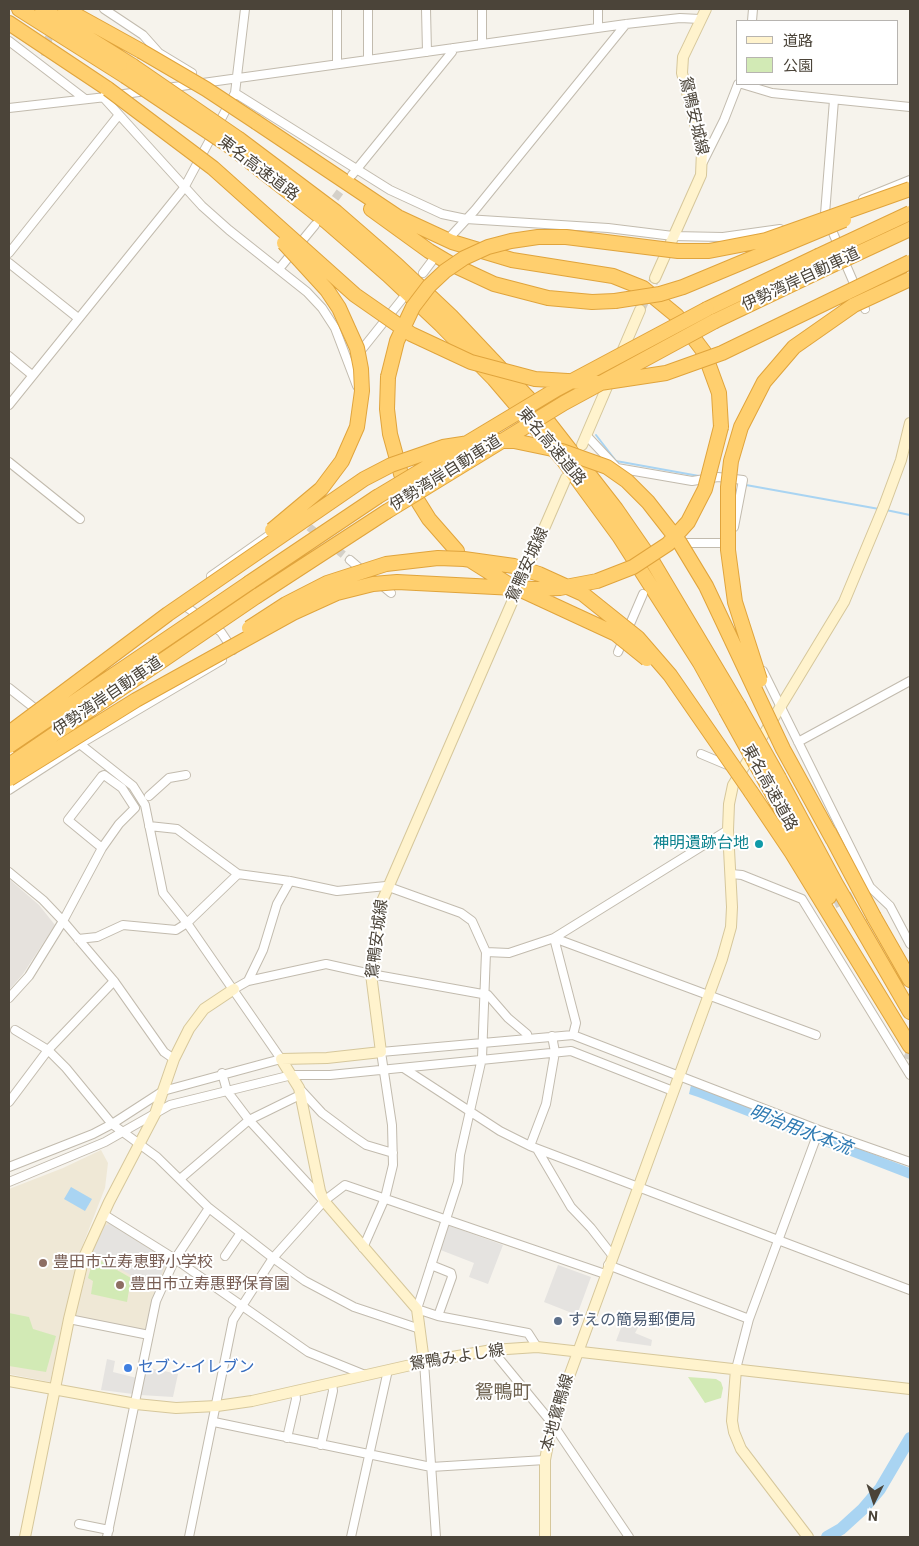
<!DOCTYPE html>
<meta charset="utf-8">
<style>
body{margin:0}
#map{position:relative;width:919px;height:1546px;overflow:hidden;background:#f6f3ec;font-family:Roboto,"Noto Sans JP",sans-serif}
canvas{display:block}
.frame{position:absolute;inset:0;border:10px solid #4b4439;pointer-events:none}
.legend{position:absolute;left:736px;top:20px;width:162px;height:65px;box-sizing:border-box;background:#fff;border:1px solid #b7b4b0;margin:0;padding:6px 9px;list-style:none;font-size:15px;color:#4b4439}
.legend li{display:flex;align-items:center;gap:10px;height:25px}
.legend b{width:25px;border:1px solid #b7b4b0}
.north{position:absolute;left:849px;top:1476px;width:50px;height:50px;-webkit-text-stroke:4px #fff;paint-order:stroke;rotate:184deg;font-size:14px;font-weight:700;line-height:20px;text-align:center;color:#4b4439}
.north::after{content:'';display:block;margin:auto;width:18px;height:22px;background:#4b4439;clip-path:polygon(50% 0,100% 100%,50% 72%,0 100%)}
</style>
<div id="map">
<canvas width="919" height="1546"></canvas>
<div class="frame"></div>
<ul class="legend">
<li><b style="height:6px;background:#fff3cd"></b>道路</li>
<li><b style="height:14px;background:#d2eab5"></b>公園</li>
</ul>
<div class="north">N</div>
</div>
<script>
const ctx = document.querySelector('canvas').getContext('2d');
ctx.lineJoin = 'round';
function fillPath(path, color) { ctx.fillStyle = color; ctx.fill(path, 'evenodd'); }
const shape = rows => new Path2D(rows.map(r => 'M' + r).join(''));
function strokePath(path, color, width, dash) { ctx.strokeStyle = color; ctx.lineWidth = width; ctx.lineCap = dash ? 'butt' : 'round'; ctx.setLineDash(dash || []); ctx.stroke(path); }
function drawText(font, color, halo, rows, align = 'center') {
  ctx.font = font + ' Roboto,"Noto Sans JP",sans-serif'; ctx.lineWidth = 4; ctx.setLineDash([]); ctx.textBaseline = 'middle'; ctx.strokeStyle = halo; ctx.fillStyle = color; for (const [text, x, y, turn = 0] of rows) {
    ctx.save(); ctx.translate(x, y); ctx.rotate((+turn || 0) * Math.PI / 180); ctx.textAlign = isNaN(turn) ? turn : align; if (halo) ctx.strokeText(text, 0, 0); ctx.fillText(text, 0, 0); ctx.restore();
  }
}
const industrial = shape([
 [9,879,39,905,55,925,23,974,9,990]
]);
const education = shape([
 [101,1150,108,1163,105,1188,80,1252,50,1382,9,1374,9,1189,63,1168],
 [110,1222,171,1260,152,1301,146,1333,77,1320,75,1315,93,1248,103,1224]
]);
const green = shape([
 [94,1257,131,1278,127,1302,91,1294,93,1281,88,1278],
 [9,1313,29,1317,33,1329,56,1336,46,1372,9,1366],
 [688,1377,716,1379,721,1382,723,1388,721,1398,705,1403]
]);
const parking = shape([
 [110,1224,167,1260,155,1292,129,1274,95,1256,93,1251,104,1226],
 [447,1225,503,1245,488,1284,469,1277,474,1263,438,1249],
 [558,1265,591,1277,577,1315,544,1302],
 [624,1320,639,1326,635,1333,652,1340,651,1346,616,1341],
 [107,1359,115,1361,113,1372,137,1378,133,1394,101,1390],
 [145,1367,178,1374,173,1397,140,1395]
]);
const water = shape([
 [691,1085,910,1168,910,1179,698,1097,689,1094],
 [71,1187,92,1199,85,1211,64,1199]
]);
const stream = shape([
 [596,435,616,461,699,476],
 [746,485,879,509],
 [886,510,910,515]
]);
const river = shape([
 [827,1537,841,1529,863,1509,880,1489,910,1438]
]);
const streetTunnel = shape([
 [45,56,51,26],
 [328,208,348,181],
 [309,527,350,560],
 [824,910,863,890],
 [907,1059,910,1052]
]);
const secondaryTunnel = shape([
 [640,310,655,278]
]);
const street = shape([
 [104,9,143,35,159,53,192,73],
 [337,9,337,64],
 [368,9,368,60],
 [426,9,427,52],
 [482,9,482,44],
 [598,9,598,28],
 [752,21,753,9],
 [9,41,85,99],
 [742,84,772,93,910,107],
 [167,88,626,24,680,18,700,19],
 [235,93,390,190,442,214,466,219,608,228,673,236,723,237,780,229],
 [117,95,146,91],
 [103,97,202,206,229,230,307,292,322,308,335,328,357,386],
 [834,100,825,214,839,247],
 [9,108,106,97],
 [703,162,724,120,738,84],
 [352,175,452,52,453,48],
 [863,199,910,180],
 [451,236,475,210,626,24],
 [9,253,118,116],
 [843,258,865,309],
 [9,263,78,318],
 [279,269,315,225],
 [423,273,432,261],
 [359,353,403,298],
 [9,356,32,375],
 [9,405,184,188,235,93,245,9],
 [586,435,617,468,692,481,718,477,743,480,734,527],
 [9,462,80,519],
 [680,543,731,543],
 [350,560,364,572],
 [211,576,275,531],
 [379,583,391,593],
 [181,603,221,632,233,650],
 [618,652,643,594],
 [763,671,870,887,890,906,910,944],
 [9,688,133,786,145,805,163,893,187,923,281,1059,163,1091,112,1124,93,1134,9,1167],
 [798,742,910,681],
 [701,754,732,767],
 [9,790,80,744,222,660],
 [149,796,169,778,186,775],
 [149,826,177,829,238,874,290,881,337,891,386,886,461,913,472,921,486,952,482,1058,460,1155,458,1182,417,1309,438,1316,528,1333,537,1347],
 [9,872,43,900,63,921,114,981,164,1052,174,1059],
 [731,874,742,875,802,899,910,1075],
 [554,938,816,1035],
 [554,938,576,1023,573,1035],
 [78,939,97,937,123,925,176,930,187,923,238,874],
 [486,952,509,953,554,938,728,830],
 [248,981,263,950,277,904,290,881],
 [234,989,248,981,326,964,371,974,488,995,508,1018,527,1034,528,1038],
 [9,998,29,976,63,921,102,848,119,824,135,808,122,788,104,775,102,776,68,820,102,848],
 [15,1030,48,1050,66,1068,112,1124,157,1157,209,1208,273,1258,305,1281,354,1307,420,1329],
 [405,1069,500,1131,530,1146,910,1290],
 [222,1073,227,1091,249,1120,321,1198],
 [299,1088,322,1113,350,1134,366,1145,393,1153],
 [9,1102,48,1050,114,981],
 [530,1146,546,1104,555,1052,552,1036],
 [537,1149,571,1207,591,1228,612,1255],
 [180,1179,249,1120,300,1095],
 [9,1182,105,1142,170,1105,292,1075,330,1075,571,1051,673,1091],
 [103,1214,175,1259,308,1352,365,1375],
 [363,1248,385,1198,393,1165,392,1125,381,1052,573,1035,819,1130,910,1162],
 [225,1256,240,1234],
 [431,1265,451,1273,452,1277,438,1316],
 [608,1265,749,1319],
 [69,1319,149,1335],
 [492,1350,552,1423,629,1537],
 [424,1362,436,1537],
 [736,1369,749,1319,819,1130],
 [214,1422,431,1467,545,1460],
 [287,1438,296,1399,295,1391],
 [321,1445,333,1391,332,1383],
 [79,1524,109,1530],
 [107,1537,156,1301,175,1259,209,1208],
 [189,1537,233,1320,273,1258,324,1201,345,1185,605,1274],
 [351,1537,388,1370]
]);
const secondary = shape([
 [655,278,701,175,702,151,682,73,683,57,706,9],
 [582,445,640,310],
 [424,1362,417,1309,324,1201,320,1191,299,1088,281,1059,327,1058,381,1052,371,974,380,906,566,478],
 [736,1369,732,1421,734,1432,741,1449,808,1537],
 [9,1381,136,1404,176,1408,217,1406,252,1401,424,1362,492,1350,537,1347,910,1389],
 [25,1537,69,1319,84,1257,109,1202,155,1114,174,1059,189,1029,204,1009,234,989],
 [545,1537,545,1460,552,1423,722,959,731,927,732,907,728,830,729,804,733,785,844,602,884,506,901,460,910,423]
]);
const highway = shape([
 [19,9,125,76],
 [42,9,133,66],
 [65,9,141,51],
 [9,23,108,89],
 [256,122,398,217,452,242,512,260,613,276,643,288,677,316,704,352,719,393,721,427],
 [239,139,336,212,397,265,451,316,535,405,616,509,654,564,738,705],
 [231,147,327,222,388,275,441,325,494,379,564,461,619,536,700,663,726,710],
 [371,209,429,251,451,264,494,284,548,298,592,302,615,301],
 [707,309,818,256],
 [715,321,824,269],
 [388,377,387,409,390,434,401,474,429,519,457,551],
 [249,583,377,497],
 [257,596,386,512],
 [779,778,836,884,910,1012],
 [767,784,829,897],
 [751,792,792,853,910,1046],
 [874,917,910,980]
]);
const highwayBridge = shape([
 [141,51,206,89,256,122],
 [133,66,239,139],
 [125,76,231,147],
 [108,89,213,168,355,295,411,334,471,362,535,379,600,383,666,373,722,353,910,262],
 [818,256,910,213],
 [824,269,910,229],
 [615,301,660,294,683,287,844,220],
 [388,377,397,341,413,307,429,286,445,271,464,258,488,247,511,241,538,237,566,237,678,251,709,251,766,240,910,189],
 [377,497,557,389,707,309],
 [386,512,564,403,715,321],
 [272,530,321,489,342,461,357,427,362,391,361,369,357,348,339,308,327,290,284,243],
 [470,560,508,584,616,634,647,659],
 [249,628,286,604,327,583,386,564,438,558,464,559,514,566,539,574,583,594,638,638,670,675,751,792],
 [760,680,735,602,728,550,728,487,731,461,741,427,764,382,794,347,854,305,910,279],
 [738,705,779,778],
 [726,710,767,784],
 [9,733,168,614,364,479,391,465,443,447,482,441,514,441,562,451,607,467,627,481,648,502,680,543,706,586,783,749,833,840],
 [9,746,249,583],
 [9,765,257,596],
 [9,779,136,700,293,613,337,593,373,584,397,582,534,589,560,588,597,581,633,567,668,544,688,522,705,489,721,427],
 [829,832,874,917]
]);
const markers = [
 [759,844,5,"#0f9aa8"],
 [43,1263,5,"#8d6e63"],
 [120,1285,5,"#8d6e63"],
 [558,1321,5,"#5c6f8a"],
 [128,1368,5,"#3f7fe0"]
];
const streetNames = [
 ["鴛鴨安城線",693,116,77],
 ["東名高速道路",258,169,37],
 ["伊勢湾岸自動車道",801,280,-25],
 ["東名高速道路",551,447,50],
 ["伊勢湾岸自動車道",446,474,-32],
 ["鴛鴨安城線",528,565,-66],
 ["伊勢湾岸自動車道",108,697,-34],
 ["東名高速道路",769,788,61],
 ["鴛鴨安城線",378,939,-83],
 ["鴛鴨みよし線",457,1358,-9],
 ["本地鴛鴨線",558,1413,-74]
];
const cultureNames = [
 ["神明遺跡台地",749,844]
];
const educationNames = [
 ["豊田市立寿恵野小学校",53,1263],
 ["豊田市立寿惠野保育園",130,1285]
];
const serviceNames = [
 ["すえの簡易郵便局",568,1321]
];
const shopNames = [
 ["セブン-イレブン",138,1368]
];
const waterNames = [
 ["明治用水本流",800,1131,21]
];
const quarterNames = [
 ["鴛鴨町",503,1393]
];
fillPath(industrial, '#e6e2dd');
fillPath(education, '#efe8d6');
fillPath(green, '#d2eab5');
fillPath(parking, '#e5e3e0');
fillPath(water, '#a9d4f2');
strokePath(stream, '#a9d4f2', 2);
strokePath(river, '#a9d4f2', 12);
strokePath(streetTunnel, '#d4d0c8', 8, [8, 4]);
strokePath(secondaryTunnel, '#d4d0c8', 10, [10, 5]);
strokePath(street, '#c2bbae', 10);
strokePath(secondary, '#d6c79b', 12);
strokePath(highway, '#e0a43c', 16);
strokePath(street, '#fff', 8);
strokePath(secondary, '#fff3cd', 10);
strokePath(highway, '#ffcf6e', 14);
strokePath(highwayBridge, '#e0a43c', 16, []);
strokePath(highwayBridge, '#ffcf6e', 14);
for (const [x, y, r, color] of markers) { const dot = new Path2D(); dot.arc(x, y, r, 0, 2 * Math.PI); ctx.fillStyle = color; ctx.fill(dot); strokePath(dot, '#fff', 2); }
drawText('16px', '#4b4439', '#fff', streetNames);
drawText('16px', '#0d838f', '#fff', cultureNames, 'right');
drawText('16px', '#785e54', '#fff', educationNames, 'left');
drawText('16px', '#4e5e75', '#fff', serviceNames, 'left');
drawText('16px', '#366cbe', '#fff', shopNames, 'left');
drawText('italic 18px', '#2e7ab2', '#fff', waterNames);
drawText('19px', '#6e6250', '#fff', quarterNames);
</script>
